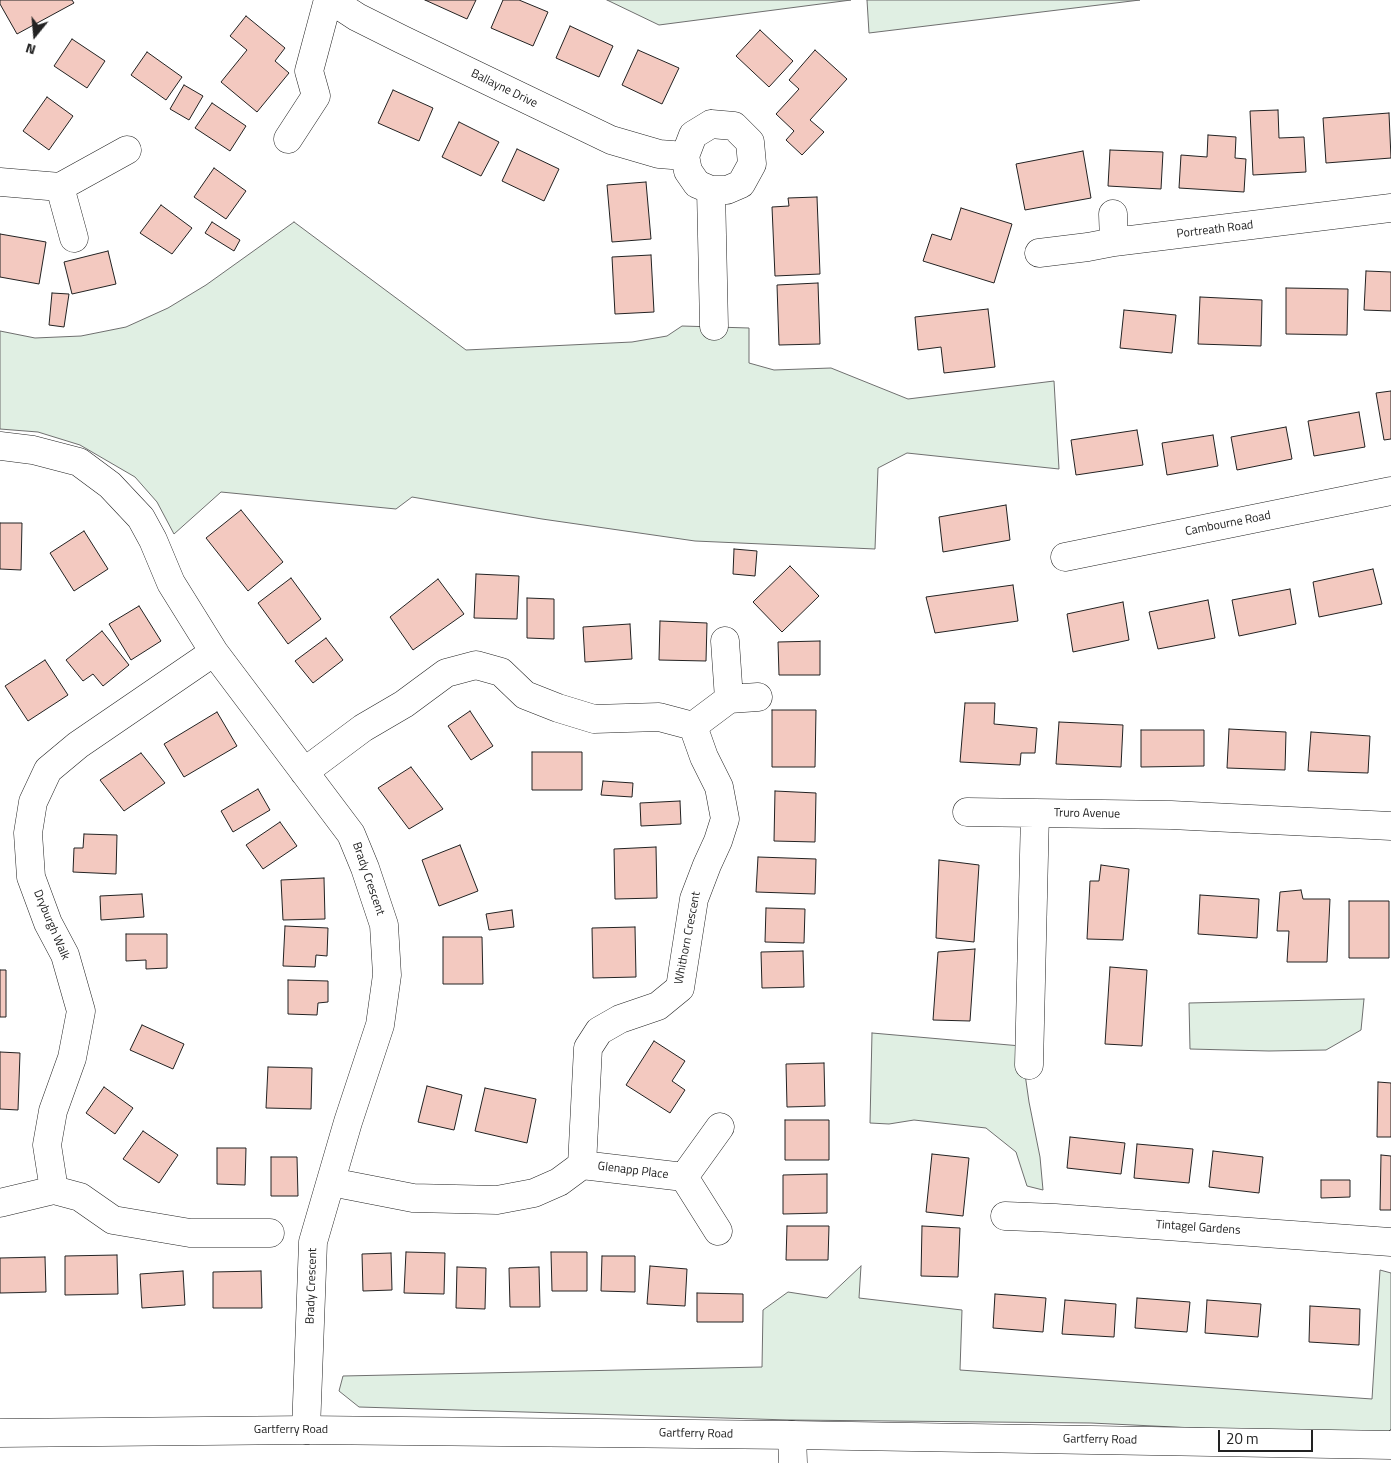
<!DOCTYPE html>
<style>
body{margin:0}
#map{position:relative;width:1391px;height:1463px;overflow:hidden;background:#fff;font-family:"Titillium Web",sans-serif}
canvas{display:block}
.north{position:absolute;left:10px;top:10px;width:50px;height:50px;-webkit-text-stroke:4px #fff;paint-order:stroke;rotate:197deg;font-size:14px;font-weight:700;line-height:20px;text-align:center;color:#222}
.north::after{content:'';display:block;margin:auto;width:18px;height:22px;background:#222;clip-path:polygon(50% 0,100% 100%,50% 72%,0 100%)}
.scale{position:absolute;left:1218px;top:1430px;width:95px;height:22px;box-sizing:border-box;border:2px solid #222;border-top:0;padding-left:6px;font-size:15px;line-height:18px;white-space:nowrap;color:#222;-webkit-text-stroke:4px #fff;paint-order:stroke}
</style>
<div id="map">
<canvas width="1391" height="1463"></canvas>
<div class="north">N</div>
<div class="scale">20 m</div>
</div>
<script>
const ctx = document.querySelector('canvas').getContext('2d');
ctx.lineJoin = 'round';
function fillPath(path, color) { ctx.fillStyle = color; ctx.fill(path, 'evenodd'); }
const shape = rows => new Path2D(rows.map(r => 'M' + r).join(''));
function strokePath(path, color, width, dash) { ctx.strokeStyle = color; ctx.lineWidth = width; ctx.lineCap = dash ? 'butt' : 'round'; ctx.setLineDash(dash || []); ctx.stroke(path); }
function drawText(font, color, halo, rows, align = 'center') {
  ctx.font = font + ' "Titillium Web",sans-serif'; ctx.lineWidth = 4; ctx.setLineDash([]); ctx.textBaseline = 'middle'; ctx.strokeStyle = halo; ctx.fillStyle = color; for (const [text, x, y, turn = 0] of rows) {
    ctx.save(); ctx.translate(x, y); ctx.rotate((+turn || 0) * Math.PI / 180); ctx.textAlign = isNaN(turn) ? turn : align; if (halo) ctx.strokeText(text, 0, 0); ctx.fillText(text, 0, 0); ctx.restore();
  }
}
const green = shape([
 [607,0,851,0,659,25,607,0],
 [867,0,1140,0,869,33,867,0],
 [294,222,466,350,632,342,667,336,682,326,749,328,749,363,774,370,831,368,908,399,1054,381,1059,469,907,453,878,468,875,549,695,541,542,519,412,497,396,509,221,492,174,534,157,502,135,477,80,445,38,432,0,429,0,331,35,338,81,336,126,327,168,308,206,285,294,222],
 [1364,999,1361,1030,1326,1050,1269,1051,1190,1049,1189,1003,1364,999],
 [872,1033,1021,1046,1029,1102,1040,1157,1043,1190,1027,1186,1016,1152,986,1128,914,1120,889,1124,870,1123,872,1033],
 [861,1266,859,1298,962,1310,960,1370,1372,1399,1380,1270,1391,1273,1391,1429,1383,1437,1091,1423,789,1420,359,1407,339,1391,343,1376,762,1367,763,1310,788,1292,827,1298,861,1266]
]);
const building = shape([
 [0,0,72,0,74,3,17,34,0,4,0,0],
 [425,0,476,0,467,19,425,0],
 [503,0,519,0,548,12,533,46,491,28,503,0],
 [246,16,285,48,275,61,289,73,257,112,221,82,247,50,230,36,246,16],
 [570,26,613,46,599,77,556,58,570,26],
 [760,30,793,61,769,87,736,56,760,30],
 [72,39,105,61,87,88,54,66,72,39],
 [638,50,679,68,662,104,622,85,638,50],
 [815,50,847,79,810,120,824,132,802,155,786,140,794,131,776,114,799,89,789,80,815,50],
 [147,52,182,77,166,100,131,75,147,52],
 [184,85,203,96,189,120,170,109,184,85],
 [393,90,433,108,419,141,378,123,393,90],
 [47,97,73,116,49,150,23,131,47,97],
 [212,103,246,126,230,151,195,128,212,103],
 [1278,110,1279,138,1304,137,1306,172,1253,175,1250,111,1278,110],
 [1389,113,1391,158,1326,163,1323,118,1389,113],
 [459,122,499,142,481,176,442,157,459,122],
 [1208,135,1236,137,1235,158,1246,159,1244,192,1179,188,1181,155,1207,157,1208,135],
 [517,149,559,169,544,201,502,181,517,149],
 [1110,150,1163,152,1161,189,1108,186,1110,150],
 [1083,151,1091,198,1025,210,1016,164,1083,151],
 [214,168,246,191,226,219,194,197,214,168],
 [646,182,651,239,612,242,607,185,646,182],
 [817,197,820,274,775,276,772,207,789,206,788,198,817,197],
 [161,205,192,228,172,254,140,233,161,205],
 [961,208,1012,224,994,283,923,261,932,234,951,240,961,208],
 [212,222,240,240,234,251,205,233,212,222],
 [0,234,46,242,39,284,0,277,0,234],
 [108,251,116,284,72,294,64,262,108,251],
 [651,255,654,312,615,314,612,257,651,255],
 [1366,271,1391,272,1391,311,1364,310,1366,271],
 [818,283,820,344,779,345,777,285,818,283],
 [1286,288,1348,289,1347,335,1286,334,1286,288],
 [52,293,69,294,64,327,49,325,52,293],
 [1200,297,1262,300,1261,346,1198,344,1200,297],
 [988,309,995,367,944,373,941,347,918,350,915,317,988,309],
 [1124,310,1176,315,1172,353,1120,348,1124,310],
 [1391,391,1391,439,1384,440,1376,393,1391,391],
 [1359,412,1365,447,1314,456,1308,421,1359,412],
 [1286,427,1292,459,1237,470,1231,437,1286,427],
 [1137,430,1143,465,1076,475,1071,440,1137,430],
 [1213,435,1218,466,1167,475,1162,443,1213,435],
 [1006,505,1010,540,943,552,939,517,1006,505],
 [241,510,283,562,248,591,206,538,241,510],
 [0,523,22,523,21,570,0,569,0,523],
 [84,531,108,569,74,591,50,553,84,531],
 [734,549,757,551,755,576,733,574,734,549],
 [790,566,819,596,782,632,753,602,790,566],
 [1373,569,1382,604,1319,617,1313,582,1373,569],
 [476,574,519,576,517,619,474,618,476,574],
 [291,578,321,619,288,644,258,603,291,578],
 [438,579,464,614,413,650,390,617,438,579],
 [1013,585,1018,621,935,633,926,597,1013,585],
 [1290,589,1296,624,1239,636,1232,600,1290,589],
 [527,598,554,599,554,639,527,638,527,598],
 [1208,600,1215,638,1158,649,1149,612,1208,600],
 [1123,602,1129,640,1073,652,1067,614,1123,602],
 [139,606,161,641,131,660,109,624,139,606],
 [660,621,707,623,706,661,659,660,660,621],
 [630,624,632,659,585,662,583,627,630,624],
 [102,631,129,665,103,686,93,674,83,681,66,660,102,631],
 [326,638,343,660,313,683,295,661,326,638],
 [820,641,820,675,779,675,778,642,820,641],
 [45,660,68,695,28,721,5,686,45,660],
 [965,703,995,703,994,724,1037,728,1035,753,1021,753,1020,765,960,762,965,703],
 [772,710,816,710,815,767,772,767,772,710],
 [470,711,493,746,471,760,448,726,470,711],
 [217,712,237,746,184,777,164,744,217,712],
 [1059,722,1123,725,1121,767,1056,764,1059,722],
 [1229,729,1286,732,1285,770,1227,768,1229,729],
 [1141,730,1204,730,1204,766,1141,767,1141,730],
 [1311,732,1370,736,1368,773,1308,771,1311,732],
 [532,752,582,752,582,790,532,790,532,752],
 [141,753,165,783,124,811,100,780,141,753],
 [411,767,443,809,409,829,378,788,411,767],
 [603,781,633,783,632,797,601,795,603,781],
 [258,789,270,810,233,832,221,811,258,789],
 [775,791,816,793,815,842,774,841,775,791],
 [680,801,681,824,641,826,640,803,680,801],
 [280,822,297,846,263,869,246,845,280,822],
 [84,834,117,835,116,874,73,872,74,848,83,848,84,834],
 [460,845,478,891,439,906,422,860,460,845],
 [656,847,657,898,615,899,614,849,656,847],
 [758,857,816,859,815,894,756,892,758,857],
 [939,860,979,865,974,942,936,938,939,860],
 [1101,865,1129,869,1123,940,1087,939,1090,881,1099,881,1101,865],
 [324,878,325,919,283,920,281,880,324,878],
 [1301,890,1303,899,1330,899,1327,962,1287,962,1289,931,1277,931,1280,892,1301,890],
 [142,894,144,917,101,920,100,896,142,894],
 [1200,895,1259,899,1257,938,1198,934,1200,895],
 [1349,901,1389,901,1389,958,1349,958,1349,901],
 [766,908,805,909,804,943,765,942,766,908],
 [512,910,514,927,489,930,486,914,512,910],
 [285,926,328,928,327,956,316,955,315,967,283,966,285,926],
 [635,927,636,977,593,978,592,928,635,927],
 [126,934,167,934,167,968,146,969,146,960,126,961,126,934],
 [443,937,482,937,483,984,443,984,443,937],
 [975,949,970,1021,933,1020,938,952,975,949],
 [803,951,804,987,762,988,761,952,803,951],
 [1110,967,1147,970,1142,1046,1105,1044,1110,967],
 [0,970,6,970,6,1017,0,1017,0,970],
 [288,980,328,981,328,1002,318,1003,317,1015,288,1014,288,980],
 [142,1025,184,1044,173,1069,130,1050,142,1025],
 [654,1041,685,1061,672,1081,685,1090,670,1113,626,1085,654,1041],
 [0,1052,20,1053,18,1110,0,1109,0,1052],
 [824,1063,825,1106,787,1107,786,1064,824,1063],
 [268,1067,312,1068,311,1109,266,1108,268,1067],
 [1378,1082,1391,1083,1391,1137,1377,1137,1378,1082],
 [427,1086,462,1095,454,1130,418,1122,427,1086],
 [104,1087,133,1108,115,1134,86,1113,104,1087],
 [485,1088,536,1099,527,1143,475,1131,485,1088],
 [785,1120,829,1120,829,1160,785,1160,785,1120],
 [143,1131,178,1155,159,1183,123,1159,143,1131],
 [1070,1137,1125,1143,1121,1174,1067,1168,1070,1137],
 [1137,1144,1193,1149,1189,1183,1134,1178,1137,1144],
 [217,1148,246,1148,245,1185,217,1184,217,1148],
 [1213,1151,1263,1157,1259,1193,1209,1187,1213,1151],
 [932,1154,969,1158,963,1216,926,1212,932,1154],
 [1381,1155,1391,1156,1391,1210,1380,1210,1381,1155],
 [271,1157,297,1157,298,1196,271,1196,271,1157],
 [827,1174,827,1213,783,1214,783,1175,827,1174],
 [1321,1180,1350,1180,1350,1197,1321,1198,1321,1180],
 [787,1226,829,1226,828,1260,786,1260,787,1226],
 [922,1226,960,1228,958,1277,921,1276,922,1226],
 [406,1252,445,1253,444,1294,404,1293,406,1252],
 [551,1252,587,1252,587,1291,552,1291,551,1252],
 [391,1253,392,1290,363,1291,362,1254,391,1253],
 [117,1255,118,1294,65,1295,65,1256,117,1255],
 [602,1256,635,1256,635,1292,601,1291,602,1256],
 [45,1257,46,1292,0,1293,0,1258,45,1257],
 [650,1266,687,1269,685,1306,647,1304,650,1266],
 [457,1267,486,1268,485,1309,456,1308,457,1267],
 [539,1267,540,1307,510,1307,509,1268,539,1267],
 [183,1271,185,1305,142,1308,140,1274,183,1271],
 [261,1271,262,1308,213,1308,213,1272,261,1271],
 [697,1293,743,1294,743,1322,697,1322,697,1293],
 [995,1294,1046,1298,1043,1332,993,1328,995,1294],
 [1137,1298,1190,1302,1187,1332,1135,1328,1137,1298],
 [1065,1300,1116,1304,1114,1337,1062,1334,1065,1300],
 [1207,1300,1261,1304,1258,1337,1205,1333,1207,1300],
 [1310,1306,1360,1309,1359,1345,1309,1342,1310,1306]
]);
const street = shape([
 [331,0,357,17,401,39,611,140,659,154,685,156],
 [711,124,734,126,750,142,752,164,741,184,727,190,711,190,697,184,688,171,685,156,693,135,711,124],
 [288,139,316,96,309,71,328,0],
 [0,182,60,187,127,150],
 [60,187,74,238],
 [711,190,714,326],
 [1113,214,1114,242],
 [1039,253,1088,247,1114,242,1391,208],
 [0,446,33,450,79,462,110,485,141,518,153,540,171,583,214,652,351,834,365,868,384,925,387,975,380,1025,348,1122,313,1242,306,1430],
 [1065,557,1391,491],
 [729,699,758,697],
 [693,726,729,699,725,641],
 [304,772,363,728,404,704,446,673,476,665,501,672,525,695,558,708,594,719,659,717,693,726,704,757,719,787,725,819,718,841,707,865,694,899,680,988,658,1006,620,1019,599,1031,588,1048,582,1165,559,1182,534,1193,497,1200,413,1198,331,1182],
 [967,812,1035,813],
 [1029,1065,1035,813,1171,815,1391,826],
 [582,1165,684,1177,720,1127],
 [684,1177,718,1231],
 [54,1190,47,1145,53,1111,72,1058,81,1011,65,955,48,923,31,877,28,833,33,802,48,770,78,745,214,652],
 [0,1203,54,1190,80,1197,113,1220,190,1233,270,1233],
 [1005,1216,1055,1218,1391,1242],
 [792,1435,793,1463]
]);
const secondary = shape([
 [0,1433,306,1430,792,1435,1391,1445]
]);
const streetNames = [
 ["Ballayne Drive",504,89,26],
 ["Portreath Road",1215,230,-7],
 ["Cambourne Road",1228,524,-11],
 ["Truro Avenue",1087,814,1],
 ["Brady Crescent",368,879,71],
 ["Dryburgh Walk",51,925,67],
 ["Whithorn Crescent",688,938,-79],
 ["Glenapp Place",633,1171,7],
 ["Tintagel Gardens",1198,1228,4],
 ["Brady Crescent",312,1286,-88],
 ["Gartferry Road",291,1430],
 ["Gartferry Road",696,1434,1],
 ["Gartferry Road",1100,1440,1]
];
fillPath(green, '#e0efe3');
strokePath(green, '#6f6f6f', 1);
fillPath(building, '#f3c9c0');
strokePath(building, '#222', 1);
strokePath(street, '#222', 29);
strokePath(secondary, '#222', 29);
strokePath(street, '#fff', 28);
strokePath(secondary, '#fff', 28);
drawText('12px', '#222', '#fff', streetNames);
</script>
